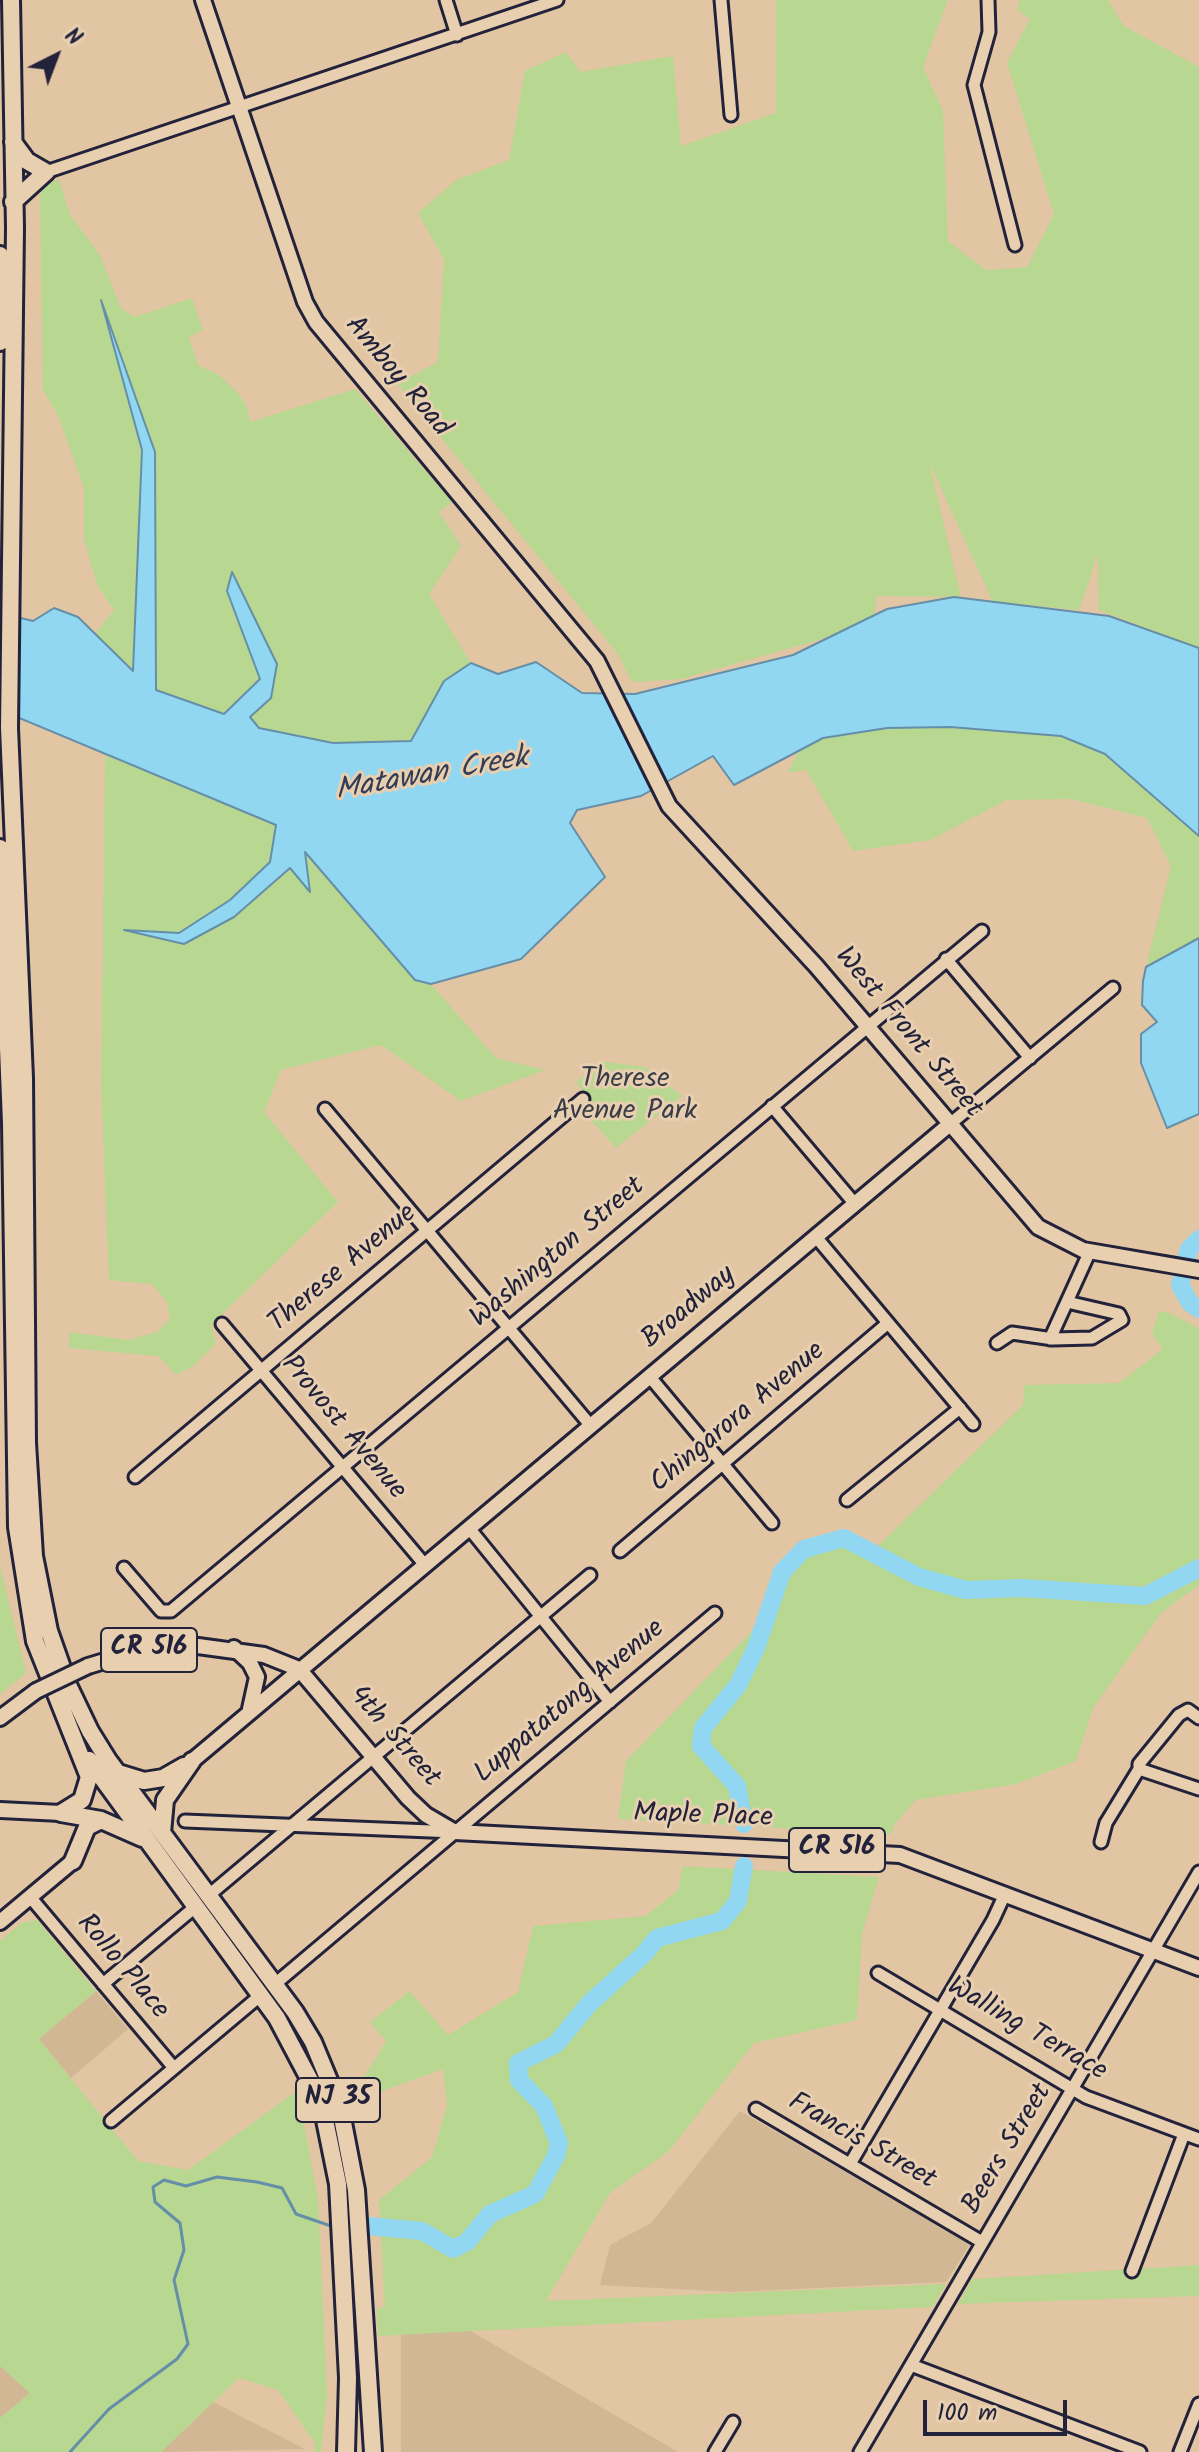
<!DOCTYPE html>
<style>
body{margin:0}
#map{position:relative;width:1199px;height:2452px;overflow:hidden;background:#e2c6a3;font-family:Kalam,sans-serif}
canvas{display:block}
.north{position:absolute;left:16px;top:16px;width:80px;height:80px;-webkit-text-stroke:6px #e8cfb0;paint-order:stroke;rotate:42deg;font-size:22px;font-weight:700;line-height:32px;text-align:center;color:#22223b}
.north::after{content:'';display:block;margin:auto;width:28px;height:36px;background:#22223b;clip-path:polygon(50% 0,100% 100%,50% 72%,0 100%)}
.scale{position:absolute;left:923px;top:2400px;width:144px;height:36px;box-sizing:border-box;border:4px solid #22223b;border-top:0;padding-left:10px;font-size:24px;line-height:28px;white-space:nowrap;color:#22223b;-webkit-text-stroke:6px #e8cfb0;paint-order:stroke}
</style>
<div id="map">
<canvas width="1199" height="2452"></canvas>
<div class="north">N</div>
<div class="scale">100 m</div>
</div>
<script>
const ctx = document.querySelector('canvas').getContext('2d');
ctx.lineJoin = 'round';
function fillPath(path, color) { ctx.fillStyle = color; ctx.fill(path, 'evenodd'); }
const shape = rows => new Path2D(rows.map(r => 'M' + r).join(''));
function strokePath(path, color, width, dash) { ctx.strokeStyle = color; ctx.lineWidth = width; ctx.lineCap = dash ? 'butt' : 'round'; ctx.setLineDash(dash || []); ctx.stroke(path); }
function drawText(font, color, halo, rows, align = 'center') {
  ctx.font = font + ' Kalam,sans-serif'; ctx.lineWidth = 6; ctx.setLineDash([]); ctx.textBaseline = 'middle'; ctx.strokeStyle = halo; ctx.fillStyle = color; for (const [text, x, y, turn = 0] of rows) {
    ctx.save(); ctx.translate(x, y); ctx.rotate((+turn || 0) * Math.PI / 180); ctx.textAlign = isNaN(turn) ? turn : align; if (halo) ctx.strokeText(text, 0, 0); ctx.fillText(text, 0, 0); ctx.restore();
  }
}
const built = shape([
 [96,1991,128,2029,71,2078,39,2039],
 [740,2111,970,2244,946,2282,732,2292,600,2285,610,2245,651,2223],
 [469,2330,678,2452,401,2452,401,2331],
 [0,2366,30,2393,0,2418],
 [213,2402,305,2449,161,2452]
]);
const green = shape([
 [776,0,948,0,923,67,943,111,948,241,986,270,1027,267,1054,214,1007,63,1030,19,1017,10,1020,0,1108,0,1124,26,1199,67,1199,648,1099,610,1098,554,1079,610,993,602,929,462,961,597,877,596,872,625,681,679,632,682,618,654,397,384,438,362,444,260,418,213,456,180,509,160,525,71,566,52,580,72,673,56,681,146,776,113],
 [59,179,70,215,100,255,121,308,135,317,192,298,203,330,189,337,198,365,219,375,239,394,248,409,250,422,355,389,452,502,439,512,461,546,429,594,471,663,444,681,411,742,333,743,259,728,249,717,271,698,227,592,260,679,225,714,156,690,155,452,106,315,142,450,133,672,95,634,114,610,97,585,84,539,84,488,59,418,43,390,40,197,43,187],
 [950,727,1061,736,1105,754,1199,836,1199,938,1146,967,1171,866,1147,818,1070,799,1007,800,930,840,853,851,806,770,787,773,799,751,823,738,887,728],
 [105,755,277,825,270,862,230,900,179,933,130,931,185,944,234,917,290,868,309,890,304,851,415,980,431,984,496,1058,545,1070,461,1101,381,1045,281,1070,264,1112,338,1202,211,1325,216,1344,193,1366,176,1375,158,1356,69,1348,69,1332,128,1340,157,1332,170,1319,167,1302,152,1284,109,1280,101,1087],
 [600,1061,645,1067,682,1096,616,1148,583,1111,592,1103,576,1082],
 [1165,1311,1199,1328,1199,1585,1161,1613,1093,1708,1076,1761,1016,1784,916,1800,894,1825,891,1834,618,1819,626,1761,759,1624,773,1574,803,1543,839,1533,876,1548,1023,1405,1024,1385,1119,1383,1163,1349,1152,1334,1158,1313],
 [0,1566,26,1673,0,1694],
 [683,1866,879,1877,862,1934,857,2020,754,2043,669,2151,610,2193,546,2301,946,2284,932,2307,378,2336,377,2308,385,2308,379,2200,432,2157,447,2105,443,2069,357,2100,355,2092,386,2041,370,2022,410,1991,448,2035,518,1992,533,1926,646,1916,678,1890],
 [37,1920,96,1991,39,2039,138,2161,188,2170,298,2090,318,2200,327,2396,321,2452,315,2452,315,2443,278,2390,239,2378,161,2452,0,2452,0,2418,30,2393,0,2366,0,1941,23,1922],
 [1199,2265,1199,2296,958,2304,972,2279]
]);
const water = shape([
 [101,300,155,452,156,690,224,714,260,679,227,591,232,572,277,664,271,698,250,717,259,728,333,743,411,741,444,681,471,663,498,674,536,662,582,693,635,694,793,655,887,609,954,597,1109,616,1199,648,1199,836,1105,754,1061,736,950,727,887,728,823,738,734,785,713,756,641,796,577,810,570,823,605,877,521,959,431,984,415,980,305,852,310,892,290,868,234,917,184,944,124,930,179,933,230,900,270,862,276,825,0,710,0,613,33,621,54,608,78,617,133,671,142,450,101,300],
 [1199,938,1199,1114,1167,1128,1141,1063,1141,1034,1157,1022,1142,1005,1143,981,1146,967,1199,938]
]);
const stream = shape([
 [70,2452,109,2409,177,2359,188,2344,174,2280,184,2250,180,2223,155,2202,153,2187,164,2180,186,2186,217,2177,257,2182,282,2188,296,2214,331,2226]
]);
const river = shape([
 [1199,1239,1189,1249,1180,1285,1190,1303,1199,1309],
 [744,1824,737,1786,701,1746,703,1728,738,1685,756,1648,782,1572,804,1549,844,1538,919,1577,966,1590,1022,1588,1145,1596,1199,1568],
 [368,2226,422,2231,453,2249,467,2242,490,2214,535,2194,556,2156,559,2143,544,2106,519,2080,518,2063,556,2044,589,2004,644,1954,657,1938,722,1921,738,1901,744,1866]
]);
const minor = shape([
 [446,0,457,35],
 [721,0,731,115],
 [988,0,989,32,974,85,1015,245],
 [46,172,557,0],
 [946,959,1030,1058],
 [772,1106,855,1204],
 [325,1109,591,1426],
 [950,1124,1113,988],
 [816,1237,973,1424],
 [222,1324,425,1565],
 [1050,1339,1090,1251],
 [997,1343,1012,1333,1053,1339,1092,1338,1122,1320,1119,1314,1067,1302],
 [650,1377,772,1523],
 [135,1477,583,1099],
 [847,1500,960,1408],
 [469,1528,610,1702],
 [620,1551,888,1323],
 [124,1568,161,1611,171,1611,982,931],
 [1199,1718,1188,1710,1179,1715,1139,1764,1139,1769,1199,1789],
 [185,1821,455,1832],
 [1101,1842,1106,1823,1139,1769],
 [209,1895,590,1575],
 [31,1898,174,2068],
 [878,1973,1086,2097,1199,2139],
 [103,1984,194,1908],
 [275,1984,715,1613],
 [756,2109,982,2242],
 [111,2121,261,1995],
 [850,2164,993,1920,1005,1894],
 [1132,2271,1184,2134],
 [911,2365,1140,2452],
 [715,2452,733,2422],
 [860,2452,1199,1872],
 [1180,2452,1199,2404]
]);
const major = shape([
 [203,0,305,302,316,322,597,661,669,806,817,967,1038,1227,1083,1250,1199,1270],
 [234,1648,250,1663,257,1677,250,1709],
 [88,1666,131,1653,198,1646,264,1655,299,1669,408,1798,426,1815,455,1832,900,1855,1199,1968],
 [0,1718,36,1691],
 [192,1761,950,1124],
 [0,1810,61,1813],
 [0,1922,73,1861]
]);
const highway = shape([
 [11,0,15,228,9,728,24,1078,27,1443,34,1556,49,1631,68,1685,90,1731,108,1760,295,2012,313,2042,340,2107,356,2190,373,2452],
 [13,142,27,161,46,172],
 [13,202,46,172],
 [0,255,0,342],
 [0,848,11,1123,17,1527,35,1641,89,1777,82,1800,61,1813],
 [89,1760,277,2018,314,2088,325,2120,338,2184,348,2378,346,2452],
 [118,1773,144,1781,163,1778,184,1766],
 [61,1813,101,1820,142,1838],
 [162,1833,165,1800,192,1761],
 [73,1861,87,1827,101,1820]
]);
const majorBridge = shape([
 [36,1691,88,1666]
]);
const shields = [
 [149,1650,96],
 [837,1850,96],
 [338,2100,84]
];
const shieldNames = [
 ["CR 516",149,1650],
 ["CR 516",837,1850],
 ["NJ 35",338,2100]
];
const streetNames = [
 ["Amboy Road",396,378,50],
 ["West Front Street",907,1034,50],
 ["Washington Street",559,1254,-40],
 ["Therese Avenue",344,1270,-40],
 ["Broadway",690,1309,-40],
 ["Chingarora Avenue",739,1419,-40],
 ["Provost Avenue",342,1429,50],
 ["Luppatatong Avenue",571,1703,-40],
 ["4th Street",393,1738,49],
 ["Maple Place",703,1818,2],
 ["Rollo Place",121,1968,50],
 ["Walling Terrace",1026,2031,30],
 ["Francis Street",861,2143,30],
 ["Beers Street",1009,2150,-59]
];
const parkNames = [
 ["Therese",625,1081],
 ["Avenue Park",625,1113]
];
const waterNames = [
 ["Matawan Creek",432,777,-10]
];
fillPath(built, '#d2b795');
fillPath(green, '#b8d790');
fillPath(water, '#91d7f2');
strokePath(water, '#658fa9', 2);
strokePath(stream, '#658fa9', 3);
strokePath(river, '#91d7f2', 18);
strokePath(minor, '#22223b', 17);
strokePath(major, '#22223b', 20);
strokePath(highway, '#22223b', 22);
strokePath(minor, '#e8cfb0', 11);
strokePath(major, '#e8cfb0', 14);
strokePath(highway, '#e8cfb0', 16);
strokePath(majorBridge, '#22223b', 20, []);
strokePath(majorBridge, '#e8cfb0', 14);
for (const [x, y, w] of shields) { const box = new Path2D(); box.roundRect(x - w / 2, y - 22, w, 44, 6); ctx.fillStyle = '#e8cfb0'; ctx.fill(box); strokePath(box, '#22223b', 2); }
drawText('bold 26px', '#22223b', null, shieldNames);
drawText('28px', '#22223b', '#e8cfb0', streetNames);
drawText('28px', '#383d48', '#e8cfb0', parkNames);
drawText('italic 30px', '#333d56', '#e8cfb0', waterNames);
</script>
